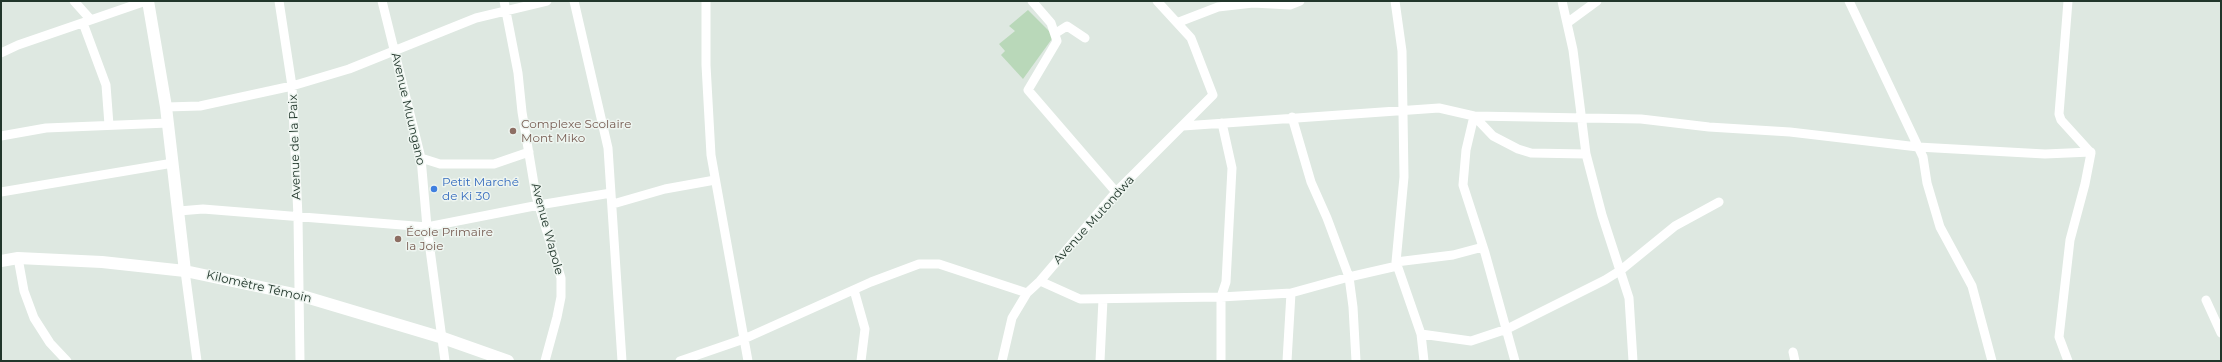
<!DOCTYPE html>
<meta charset="utf-8">
<style>
body{margin:0}
#map{position:relative;width:2222px;height:362px;overflow:hidden;background:#dee8e1;font-family:Montserrat,sans-serif}
canvas{display:block}
.frame{position:absolute;inset:0;border:2px solid #21362b;pointer-events:none}
</style>
<div id="map">
<canvas width="2222" height="362"></canvas>
<div class="frame"></div>
</div>
<script>
const ctx = document.querySelector('canvas').getContext('2d');
ctx.lineJoin = 'round';
function fillPath(path, color) { ctx.fillStyle = color; ctx.fill(path, 'evenodd'); }
const shape = rows => new Path2D(rows.map(r => 'M' + r).join(''));
function strokePath(path, color, width, dash) { ctx.strokeStyle = color; ctx.lineWidth = width; ctx.lineCap = dash ? 'butt' : 'round'; ctx.setLineDash(dash || []); ctx.stroke(path); }
function drawText(font, color, halo, rows, align = 'center') {
  ctx.font = font + ' Montserrat,sans-serif'; ctx.lineWidth = 3; ctx.setLineDash([]); ctx.textBaseline = 'middle'; ctx.strokeStyle = halo; ctx.fillStyle = color; for (const [text, x, y, turn = 0] of rows) {
    ctx.save(); ctx.translate(x, y); ctx.rotate((+turn || 0) * Math.PI / 180); ctx.textAlign = isNaN(turn) ? turn : align; if (halo) ctx.strokeText(text, 0, 0); ctx.fillText(text, 0, 0); ctx.restore();
  }
}
const green = shape([
 [1028,10,1054,36,1023,79,1001,55,1005,51,999,44,1015,31,1009,26]
]);
const minor = shape([
 [74,1,91,20],
 [279,1,292,86,298,217,300,361],
 [382,1,421,158,427,227,445,361],
 [504,1,518,73,522,112,536,196,561,278,561,297,557,317,545,361],
 [574,1,608,148,622,361],
 [706,1,706,65,711,155,748,361],
 [1032,1,1051,23,1057,41,1028,90,1116,192],
 [1395,1,1402,51,1404,177,1396,262,1421,334,1424,361],
 [1562,1,1573,50,1586,154,1602,215,1629,298,1633,361],
 [1849,1,1923,157,1927,183,1940,227,1972,286,1992,361],
 [2068,1,2059,114,2061,120,2091,153,2085,184,2070,240,2059,337,2068,361],
 [1179,22,1218,7,1253,3,1290,5,1300,1],
 [83,23,106,85,109,125],
 [1567,23,1597,1],
 [1056,33,1067,26,1085,38],
 [1,53,18,45,146,1],
 [166,107,200,106,292,86,349,69,476,18,547,1],
 [1474,116,1466,150,1463,185,1485,253,1515,361],
 [1474,116,1493,136,1518,149,1531,153,1586,154],
 [1292,117,1311,182,1327,218,1349,277,1353,307,1356,361],
 [1183,126,1439,108,1474,116,1641,119,1709,127,1790,132,1918,147,2045,154,2091,152],
 [1,136,46,128,168,123],
 [421,158,440,164,494,164,529,152],
 [1,192,173,163],
 [613,204,665,189,715,180],
 [179,211,203,209,427,227,539,205,611,193],
 [18,258,24,291,34,318,50,343,67,361],
 [1396,262,1453,255,1483,247],
 [185,271,197,361],
 [1040,281,1080,299,1221,297,1291,293,1349,277,1397,266],
 [854,290,865,329,861,361],
 [2206,300,2221,333],
 [1421,334,1471,341,1507,329,1605,280,1621,270,1675,226,1719,202],
 [1793,352,1795,361],
 [680,361,744,339,871,282,919,264,939,264,1027,293],
 [1002,361,1012,318,1027,293,1040,281,1116,192,1213,95,1191,38,1157,1],
 [1100,361,1103,299],
 [1221,361,1221,297,1226,282,1232,168,1222,123],
 [1287,361,1291,293]
]);
const secondary = shape([
 [148,1,166,107,185,271],
 [1,261,18,258,102,262,185,271,299,295,443,338,508,361]
]);
const markers = [
 [513,131,4,"#8d6e63"],
 [434,189,4,"#3f7fe0"],
 [398,239,4,"#8d6e63"]
];
const streetNames = [
 ["Avenue Muungano",408,109,77],
 ["Avenue de la Paix",295,147,-92],
 ["Avenue Mutondwa",1094,220,-48],
 ["Avenue Wapole",547,229,75],
 ["Kilomètre Témoin",259,287,13]
];
const educationNames = [
 ["Complexe Scolaire",521,124],
 ["Mont Miko",521,138],
 ["École Primaire",406,232],
 ["la Joie",406,246]
];
const shopNames = [
 ["Petit Marché",442,182],
 ["de Ki 30",442,196]
];
fillPath(green, '#b9d8b9');
strokePath(minor, '#fff', 9);
strokePath(secondary, '#fff', 12);
for (const [x, y, r, color] of markers) { const dot = new Path2D(); dot.arc(x, y, r, 0, 2 * Math.PI); ctx.fillStyle = color; ctx.fill(dot); strokePath(dot, '#eef5f0', 1.5); }
drawText('12px', '#21362b', '#eef5f0', streetNames);
drawText('12px', '#785e54', '#eef5f0', educationNames, 'left');
drawText('12px', '#366cbe', '#eef5f0', shopNames, 'left');
</script>
